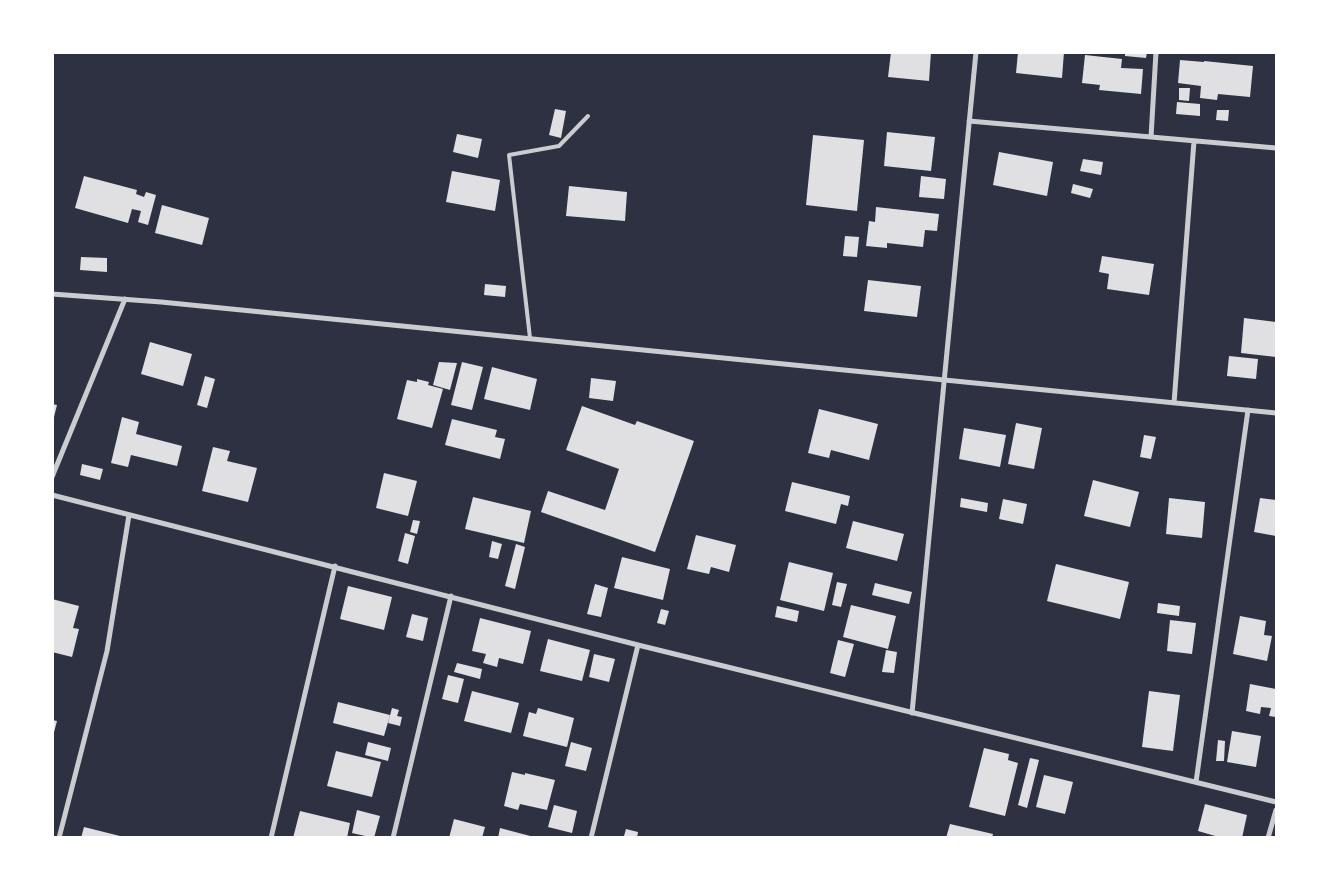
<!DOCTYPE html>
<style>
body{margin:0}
#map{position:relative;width:1329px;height:890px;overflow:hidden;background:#2d3142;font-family:Raleway,sans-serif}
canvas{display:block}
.frame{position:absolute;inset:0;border:54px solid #fff;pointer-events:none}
</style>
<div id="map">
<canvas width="1329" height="890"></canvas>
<div class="frame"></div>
</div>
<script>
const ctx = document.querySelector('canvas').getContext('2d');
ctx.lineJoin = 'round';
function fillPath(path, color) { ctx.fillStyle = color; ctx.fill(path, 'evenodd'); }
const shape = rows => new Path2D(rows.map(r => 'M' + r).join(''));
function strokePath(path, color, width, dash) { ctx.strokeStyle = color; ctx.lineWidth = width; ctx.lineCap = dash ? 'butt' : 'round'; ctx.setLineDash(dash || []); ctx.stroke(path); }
const building = shape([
 [891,52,931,52,929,81,888,77],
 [1018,52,1064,52,1062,78,1016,73],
 [1125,52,1147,52,1146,58,1125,56],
 [1085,55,1122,59,1121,68,1143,69,1141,94,1099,90,1100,85,1082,83],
 [1180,60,1204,62,1204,61,1253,66,1250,97,1218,94,1217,100,1200,98,1201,86,1178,83],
 [1179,88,1190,88,1189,101,1179,100],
 [1177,102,1200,104,1200,116,1176,114],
 [555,109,566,111,561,138,549,135],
 [1217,110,1229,110,1228,121,1216,120],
 [887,132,935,137,931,171,884,166],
 [457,134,482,139,478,158,453,152],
 [813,135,864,140,857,211,806,205],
 [999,152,1053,162,1047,196,993,185],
 [1083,159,1103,162,1101,175,1080,171],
 [452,171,500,180,495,211,446,202],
 [84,176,137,190,136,194,144,197,146,192,156,195,148,225,138,222,141,211,132,209,128,223,75,208],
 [921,176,946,179,944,199,919,197],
 [1073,184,1093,189,1090,198,1071,193],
 [569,186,627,192,625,221,566,216],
 [162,205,209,218,202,245,155,233],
 [876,207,939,214,937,231,925,230,923,247,887,243,887,248,866,246,869,221,875,222],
 [845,236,859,237,857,257,843,256],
 [1102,256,1154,264,1149,295,1107,289,1109,274,1099,272],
 [81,257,107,258,107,272,80,270],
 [868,280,921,286,917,317,864,311],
 [485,284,506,286,505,297,484,295],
 [1244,318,1276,322,1276,357,1241,353],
 [150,342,192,354,183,386,141,374],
 [1229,356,1258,359,1256,379,1227,376],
 [439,362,457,363,450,390,433,385],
 [462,362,483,367,472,410,451,405],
 [492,367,537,379,530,410,484,399],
 [205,376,215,379,207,408,197,405],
 [591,378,616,381,613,401,589,398],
 [417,379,429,382,428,385,443,389,432,428,397,419,407,380,417,382],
 [52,404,57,405,53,421,52,421],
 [582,406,635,425,637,421,694,441,655,552,541,512,548,491,605,510,619,469,566,450],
 [819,409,878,424,869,460,831,450,829,458,808,453],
 [122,417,139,422,136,434,182,446,177,466,131,455,128,467,111,463],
 [452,419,497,430,495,437,505,439,500,459,445,445],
 [1016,423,1042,428,1034,469,1008,464],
 [964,428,1006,435,1000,467,959,459],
 [1144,435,1156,437,1151,459,1140,457],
 [213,447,230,451,227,461,257,468,248,502,202,491],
 [82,464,103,469,100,480,80,475],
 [384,473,417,481,408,516,376,508],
 [1093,480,1139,492,1130,527,1084,516],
 [792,482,850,496,848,506,841,504,836,524,785,511],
 [473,497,531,511,524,543,465,529],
 [961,498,988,503,987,512,960,507],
 [1169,498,1205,502,1202,538,1166,534],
 [1260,498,1276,500,1276,536,1254,532],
 [1003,499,1027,504,1023,524,999,519],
 [413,520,420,521,417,534,410,532],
 [853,521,904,534,897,561,846,548],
 [405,533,415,536,408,564,398,561],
 [696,535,736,545,729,572,711,567,709,574,687,569],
 [492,541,502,544,498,559,489,557],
 [516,544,525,547,515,589,505,586],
 [622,557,670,569,663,600,614,588],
 [789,562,833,573,824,611,780,600],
 [1056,564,1129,582,1120,619,1047,601],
 [837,582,847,584,841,607,832,605],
 [875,583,912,592,909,604,872,595],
 [595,584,608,588,601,617,587,614],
 [348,586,392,597,384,630,340,619],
 [52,599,79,606,73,628,79,629,72,657,52,652],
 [1158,603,1180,606,1179,616,1157,613],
 [851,605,896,616,888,649,843,637],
 [777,606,799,611,797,622,775,617],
 [661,609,669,611,665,625,657,623],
 [412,614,428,618,423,641,406,637],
 [1240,616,1266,621,1264,635,1272,636,1267,661,1233,654],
 [480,618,531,631,523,664,499,658,497,667,483,663,486,654,472,651],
 [1170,620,1196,623,1192,654,1167,651],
 [548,639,590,650,582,681,540,671],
 [838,640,854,644,845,677,830,673],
 [886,650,897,652,894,673,882,672],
 [594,654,615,659,609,682,589,677],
 [457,663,482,669,480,679,454,672],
 [448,675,464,679,458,703,442,699],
 [1250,684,1276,689,1276,717,1269,716,1271,708,1261,707,1260,714,1246,711],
 [472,691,519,703,511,733,464,721],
 [1149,691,1180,695,1173,751,1142,747],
 [338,702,390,715,384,736,333,723],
 [392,708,399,710,397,716,402,717,400,726,388,723],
 [538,708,574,718,567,747,523,736,529,712,536,714],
 [52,720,57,721,53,736,52,736],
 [1232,731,1261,736,1256,767,1227,762],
 [1218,740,1225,741,1224,761,1216,761],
 [368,742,391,748,388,761,365,755],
 [571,742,592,748,586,771,565,766],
 [984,748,1009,754,1008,760,1018,763,1005,816,969,807],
 [336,751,381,762,372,797,327,786],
 [1030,758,1039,760,1027,808,1018,805],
 [512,772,525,775,525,773,555,780,547,810,520,804,518,810,504,806],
 [1044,775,1073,782,1065,814,1036,807],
 [1205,804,1247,815,1242,838,1222,838,1198,831],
 [554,805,577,811,572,833,548,827],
 [357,810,380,816,374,838,352,833],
 [300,811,350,823,347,838,293,838],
 [454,819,485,827,482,838,449,838],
 [950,824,993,834,992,838,946,838],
 [84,827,124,837,124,838,81,838],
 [500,828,534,837,534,838,498,838],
 [626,829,638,832,637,838,624,836]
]);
const service = shape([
 [530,338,509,155,559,146,588,116]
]);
const minor = shape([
 [969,121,1276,148],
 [1151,137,1156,52],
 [52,294,161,302,1276,413],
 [1174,403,1194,141],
 [52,477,125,299],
 [52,495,638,645,1276,802],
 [912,713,976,52],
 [1196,782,1248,410],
 [59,838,107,651,129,515],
 [271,838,335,566],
 [393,838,451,596],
 [591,838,638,645],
 [1268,838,1276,810]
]);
fillPath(building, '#e0e0e3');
strokePath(service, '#caccd0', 4);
strokePath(minor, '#caccd0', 5);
</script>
